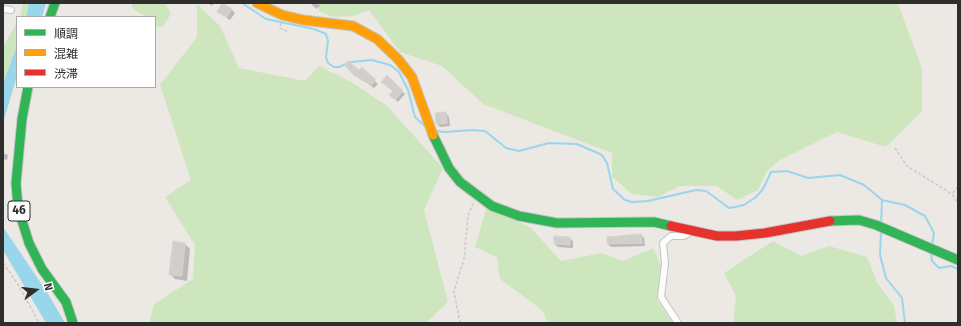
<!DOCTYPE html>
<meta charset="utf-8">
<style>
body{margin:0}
#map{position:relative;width:961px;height:326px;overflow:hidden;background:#ece8e4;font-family:"Fira Sans","Noto Sans JP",sans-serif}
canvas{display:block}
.frame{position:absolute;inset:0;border:4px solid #2e2e2e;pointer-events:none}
.legend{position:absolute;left:16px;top:16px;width:140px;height:72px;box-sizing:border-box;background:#fff;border:1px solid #ababab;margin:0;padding:5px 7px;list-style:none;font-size:12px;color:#2e2e2e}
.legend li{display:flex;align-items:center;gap:8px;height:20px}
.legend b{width:20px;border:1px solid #ababab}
.north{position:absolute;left:16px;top:270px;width:40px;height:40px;-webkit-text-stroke:3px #fff;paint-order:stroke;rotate:75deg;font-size:11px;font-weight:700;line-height:16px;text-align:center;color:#2e2e2e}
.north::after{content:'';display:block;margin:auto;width:14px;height:18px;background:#2e2e2e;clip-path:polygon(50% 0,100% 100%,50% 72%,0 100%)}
</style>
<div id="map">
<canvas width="961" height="326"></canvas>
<div class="frame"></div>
<ul class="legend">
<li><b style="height:5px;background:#30b455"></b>順調</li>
<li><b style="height:5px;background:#ff9f0a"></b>混雑</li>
<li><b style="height:5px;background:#e5322d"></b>渋滞</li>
</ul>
<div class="north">N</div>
</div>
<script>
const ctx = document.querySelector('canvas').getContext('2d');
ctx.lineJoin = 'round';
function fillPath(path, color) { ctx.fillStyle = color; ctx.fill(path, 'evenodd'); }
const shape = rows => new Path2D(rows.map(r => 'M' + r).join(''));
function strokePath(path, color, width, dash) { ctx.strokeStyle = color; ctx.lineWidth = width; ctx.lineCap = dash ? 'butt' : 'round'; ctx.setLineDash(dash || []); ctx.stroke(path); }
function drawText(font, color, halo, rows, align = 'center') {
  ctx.font = font + ' "Fira Sans",sans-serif'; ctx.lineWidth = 4; ctx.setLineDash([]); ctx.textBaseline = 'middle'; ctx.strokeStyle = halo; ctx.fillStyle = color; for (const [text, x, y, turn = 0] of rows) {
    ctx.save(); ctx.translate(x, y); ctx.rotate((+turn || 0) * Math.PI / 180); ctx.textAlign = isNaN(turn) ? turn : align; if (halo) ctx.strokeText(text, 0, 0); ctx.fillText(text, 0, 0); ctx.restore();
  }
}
const green = shape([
 [23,3,29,3,26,17,20,17],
 [131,3,165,3,171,14,163,26,155,28,155,17,146,17,133,9],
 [320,3,898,3,922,69,922,111,886,147,837,132,780,160,767,171,758,190,737,200,717,186,679,186,658,197,632,194,612,177,612,153,483,104,442,66,400,52,369,10,354,16,333,17,318,11],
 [197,4,220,26,239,68,305,81,319,66,353,83,387,106,443,168,424,210,448,302,426,323,149,323,154,304,193,279,195,245,165,197,191,180,160,85,197,37],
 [17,22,17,45,3,84,3,47],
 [487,206,531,228,561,261,602,253,623,261,653,248,661,265,657,300,673,323,548,323,542,310,500,279,497,257,475,247],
 [773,241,802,256,829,246,867,257,877,282,894,306,897,323,733,323,736,296,724,273]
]);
const water = shape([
 [29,3,46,3,42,17,26,17],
 [17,45,17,76,3,123,3,84],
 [3,227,47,292,65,323,46,323,3,250]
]);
const shadow = shape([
 [208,3,214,3,212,6],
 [310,3,318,3,320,6,316,9],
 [231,9,235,13,230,20,218,12],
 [346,65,359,72,362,69,378,84,374,88,360,78,359,79],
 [387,77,405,94,398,102,391,95,394,91],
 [446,113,449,117,450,126,440,127,437,124],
 [3,153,8,155,7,160,3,159],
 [641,235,644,238,645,246,611,247,608,244,608,238],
 [555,237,570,238,573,241,573,248,558,247,555,244],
 [185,244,190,249,187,281,175,279,170,274]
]);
const stream = shape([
 [242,3,266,19,314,29,326,34,328,41,326,57,328,63,334,67,339,67,351,62,372,60,390,65,399,72,408,90,415,117,426,127],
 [436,131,445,132,472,130,485,131,506,148,519,151,549,143,577,144,602,155,607,163,613,189,625,200,632,202,648,201,696,190,706,191,729,208,735,207,744,205,756,197,763,189,771,172,787,171,808,178,840,175,864,185,882,200,905,205,925,216,934,233,932,246],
 [881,225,882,200],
 [881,231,880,255,886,278,902,298,905,323],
 [931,252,932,261,939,268,951,266,958,269]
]);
const building = shape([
 [222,3,232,9,227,17,217,12,222,3],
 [348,61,359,70,362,67,376,80,371,85,364,79,363,81,356,75,355,77,345,65,348,61],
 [387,75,403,91,395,100,389,95,393,91,381,82,387,75],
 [446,112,447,123,436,124,435,113,446,112],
 [641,234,642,243,607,244,607,237,641,234],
 [554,236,570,237,570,245,554,244,554,236],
 [173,241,185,243,182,276,169,275,173,241]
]);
const path = shape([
 [281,23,280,28,288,32],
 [895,148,907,166,952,194],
 [958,187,952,194,958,203],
 [3,263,19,286,39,323],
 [460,323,454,291,464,259,468,216,474,201]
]);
const street = shape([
 [3,9,11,10],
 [678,323,661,297,665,263,663,243,671,236,684,236,694,230]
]);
const fast = shape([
 [50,17,55,3],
 [28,87,22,119,16,183,18,208,29,243,42,269,66,302,73,323],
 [433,135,449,168,460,182,492,206,519,216,557,223,654,222,671,226],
 [830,221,859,220,876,225,958,260]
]);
const slow = shape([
 [257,3,282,15,303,20,353,26,377,39,398,59,412,77,433,135]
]);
const jam = shape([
 [671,226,717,236,736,236,765,233,830,221]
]);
const shields = [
 [19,211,22]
];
const shieldNames = [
 ["46",19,211]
];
fillPath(green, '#cee6be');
fillPath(water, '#99d6ec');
fillPath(shadow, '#0003');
strokePath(stream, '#99d6ec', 2);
fillPath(building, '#d1cecb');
strokePath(building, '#d7d4d0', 1);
strokePath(street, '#c5c4c5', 8);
strokePath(fast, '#c5c4c5', 11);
strokePath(slow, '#c5c4c5', 11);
strokePath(jam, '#c5c4c5', 11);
strokePath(path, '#c9c9c8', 1.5, [3, 2]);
strokePath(street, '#fcfcfb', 6);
strokePath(fast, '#30b455', 9);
strokePath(slow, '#ff9f0a', 9);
strokePath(jam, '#e5322d', 9);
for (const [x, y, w] of shields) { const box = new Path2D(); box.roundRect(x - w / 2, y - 10, w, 20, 3); ctx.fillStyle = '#fff'; ctx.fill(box); strokePath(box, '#2e2e2e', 1); }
drawText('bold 12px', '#2e2e2e', null, shieldNames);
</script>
